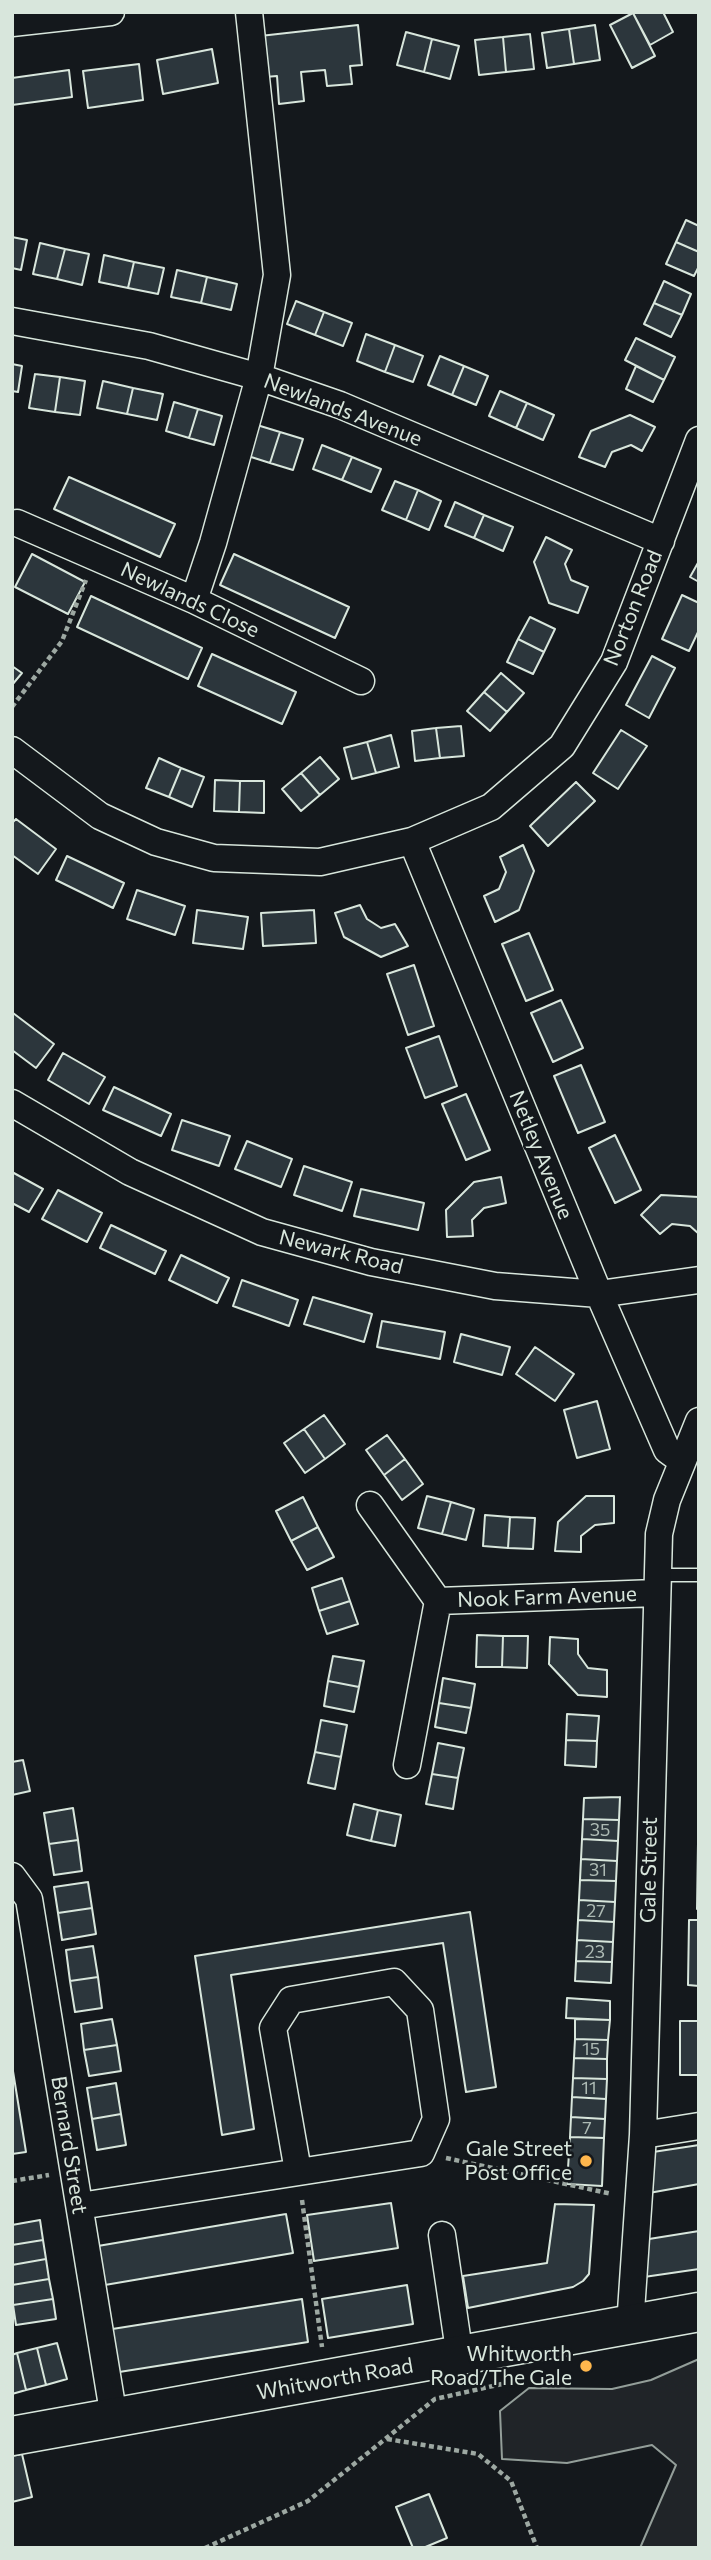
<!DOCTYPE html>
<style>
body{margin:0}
#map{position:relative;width:711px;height:2560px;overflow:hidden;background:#14181c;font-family:Commissioner,sans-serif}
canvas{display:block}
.frame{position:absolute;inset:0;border:14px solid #d8e6dc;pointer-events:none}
</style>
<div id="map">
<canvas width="711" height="2560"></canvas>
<div class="frame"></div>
</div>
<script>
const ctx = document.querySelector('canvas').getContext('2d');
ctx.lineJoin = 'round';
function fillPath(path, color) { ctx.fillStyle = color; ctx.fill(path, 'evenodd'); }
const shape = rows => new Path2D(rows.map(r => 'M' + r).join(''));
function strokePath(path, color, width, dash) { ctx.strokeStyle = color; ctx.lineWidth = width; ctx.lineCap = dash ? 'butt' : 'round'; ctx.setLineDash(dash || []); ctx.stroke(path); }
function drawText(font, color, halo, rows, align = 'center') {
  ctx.font = font + ' Commissioner,sans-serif'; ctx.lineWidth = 5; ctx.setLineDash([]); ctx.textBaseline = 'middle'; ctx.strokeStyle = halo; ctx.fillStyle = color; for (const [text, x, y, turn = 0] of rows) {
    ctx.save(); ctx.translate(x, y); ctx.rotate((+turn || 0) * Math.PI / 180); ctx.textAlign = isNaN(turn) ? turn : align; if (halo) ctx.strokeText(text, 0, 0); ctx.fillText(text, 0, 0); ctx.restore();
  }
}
const green = shape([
 [699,2359,699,2548,640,2548,676,2465,652,2445,567,2463,502,2459,500,2411,529,2388,612,2389,651,2380,699,2359]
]);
const building = shape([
 [663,12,673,32,650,45,633,13,663,12],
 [633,13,655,56,632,68,610,25,633,13],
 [358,25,362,65,350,66,352,84,327,86,325,70,301,72,304,101,279,104,277,76,265,77,260,36,358,25],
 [595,25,600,60,574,64,569,29,595,25],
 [569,29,574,64,547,68,542,33,569,29],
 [406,32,432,39,424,72,397,65,406,32],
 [530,34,534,69,506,72,503,37,530,34],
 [503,37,506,72,479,75,475,40,503,37],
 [432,39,459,46,450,79,424,72,432,39],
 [212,49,218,83,163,94,157,60,212,49],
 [139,64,143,100,88,108,83,71,139,64],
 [69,70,72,97,12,105,12,78,69,70],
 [686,220,699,226,699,252,676,242,686,220],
 [12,237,27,240,21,270,12,268,12,237],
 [676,242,699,252,699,266,694,276,666,264,676,242],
 [40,243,65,249,57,279,33,274,40,243],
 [65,249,89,254,82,285,57,279,65,249],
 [104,255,134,262,128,288,99,282,104,255],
 [134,262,164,268,158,294,128,288,134,262],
 [177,270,207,277,201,303,171,297,177,270],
 [207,277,237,284,231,310,201,303,207,277],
 [664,281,691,294,682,315,654,303,664,281],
 [296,301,324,312,315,335,287,324,296,301],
 [654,303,682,315,671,337,644,324,654,303],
 [324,312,352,323,343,346,315,335,324,312],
 [366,334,395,345,385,372,357,361,366,334],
 [636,338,675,357,664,380,625,360,636,338],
 [395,345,423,356,413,382,385,372,395,345],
 [440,356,464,366,452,395,428,385,440,356],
 [12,364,22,366,18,392,12,391,12,364],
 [464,366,488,376,476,405,452,395,464,366],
 [636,366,664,380,653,402,626,389,636,366],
 [35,374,60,377,55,412,29,408,35,374],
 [60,377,85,381,80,415,55,412,60,377],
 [103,381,133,388,127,414,97,408,103,381],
 [133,388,163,394,157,420,127,414,133,388],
 [500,391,527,403,516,428,489,416,500,391],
 [174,402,198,409,189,438,166,431,174,402],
 [527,403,554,415,543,440,516,428,527,403],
 [198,409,222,416,214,445,189,438,198,409],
 [630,415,655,427,642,451,631,445,612,452,605,467,579,457,591,431,630,415],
 [257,425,280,432,270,463,248,456,257,425],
 [280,432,303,439,293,470,270,463,280,432],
 [322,445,352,457,342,480,313,469,322,445],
 [352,457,381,469,371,492,342,480,352,457],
 [69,477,175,524,160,557,54,509,69,477],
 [395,481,418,490,406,520,382,510,395,481],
 [418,490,441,501,429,530,406,520,418,490],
 [455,502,484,515,474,538,445,526,455,502],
 [484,515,513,527,503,551,474,538,484,515],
 [546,537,572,550,565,564,571,580,588,587,578,613,549,603,534,562,546,537],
 [32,554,85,582,68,614,15,587,32,554],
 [234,554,349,607,335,638,220,585,234,554],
 [699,561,699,582,690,577,699,561],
 [682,595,699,603,699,630,689,651,662,639,682,595],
 [91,596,202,648,188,679,77,627,91,596],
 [530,617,555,629,544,652,518,639,530,617],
 [518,639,544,652,533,674,507,662,518,639],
 [212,654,296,692,282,724,198,686,212,654],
 [652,656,675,668,649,718,626,705,652,656],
 [12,666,22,673,12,685,12,666],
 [501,673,524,693,507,712,484,692,501,673],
 [484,692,507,712,490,731,467,711,484,692],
 [461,726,464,756,440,758,436,728,461,726],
 [436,728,440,758,415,761,412,731,436,728],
 [621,730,647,746,618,789,593,773,621,730],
 [391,735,399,767,376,773,367,742,391,735],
 [367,742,376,773,352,779,344,748,367,742],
 [320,757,339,779,320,795,301,773,320,757],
 [159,758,181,768,169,797,146,788,159,758],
 [181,768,204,777,192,807,169,797,181,768],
 [301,773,320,795,301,811,282,789,301,773],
 [215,780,240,781,239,812,214,811,215,780],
 [240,781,264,781,264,813,239,812,240,781],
 [576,782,595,801,548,846,530,826,576,782],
 [16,819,56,849,38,874,12,855,12,823,16,819],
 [523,845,534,871,519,910,495,922,484,896,499,889,506,872,500,857,523,845],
 [67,856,124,883,113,908,56,880,67,856],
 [137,890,185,906,175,935,127,919,137,890],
 [360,905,367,919,381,928,395,924,408,946,381,957,344,937,335,913,360,905],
 [197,910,248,917,243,949,193,943,197,910],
 [314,910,316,943,263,946,261,913,314,910],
 [529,933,553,990,526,1001,502,944,529,933],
 [414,965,434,1026,408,1035,387,974,414,965],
 [561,1000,583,1048,553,1062,531,1013,561,1000],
 [13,1013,54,1044,36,1068,12,1050,13,1013],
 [439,1036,457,1086,425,1098,406,1048,439,1036],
 [63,1053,105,1077,89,1104,48,1080,63,1053],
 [581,1065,605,1122,578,1133,554,1076,581,1065],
 [114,1087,171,1114,161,1136,103,1110,114,1087],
 [466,1094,490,1150,466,1160,442,1104,466,1094],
 [182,1120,230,1136,219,1166,172,1150,182,1120],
 [615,1135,641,1190,615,1203,589,1148,615,1135],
 [247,1141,292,1159,281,1187,235,1169,247,1141],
 [304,1166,352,1182,342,1211,294,1195,304,1166],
 [12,1172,43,1189,29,1212,12,1203,12,1172],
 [501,1177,506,1203,484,1208,472,1220,473,1236,447,1237,446,1210,474,1182,501,1177],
 [361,1189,424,1203,418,1230,354,1216,361,1189],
 [58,1190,102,1213,87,1242,42,1219,58,1190],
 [661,1195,699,1197,699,1234,690,1226,672,1224,660,1234,641,1215,661,1195],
 [111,1225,166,1251,155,1274,100,1248,111,1225],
 [181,1255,229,1278,217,1303,169,1280,181,1255],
 [242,1280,298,1300,289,1326,233,1306,242,1280],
 [313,1297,372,1314,364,1342,304,1324,313,1297],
 [382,1321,445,1332,440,1359,377,1347,382,1321],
 [461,1334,510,1347,502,1375,454,1362,461,1334],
 [535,1347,574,1374,555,1401,516,1374,535,1347],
 [597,1401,610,1449,577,1458,564,1410,597,1401],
 [324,1415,345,1444,325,1459,304,1429,324,1415],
 [304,1429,325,1459,305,1473,284,1443,304,1429],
 [387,1435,405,1459,384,1475,366,1450,387,1435],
 [405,1459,423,1484,402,1500,384,1475,405,1459],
 [427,1496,451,1502,442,1534,418,1528,427,1496],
 [586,1496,614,1496,614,1523,595,1525,581,1536,581,1552,555,1551,558,1522,586,1496],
 [303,1497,318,1527,291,1541,276,1511,303,1497],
 [451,1502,474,1509,466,1540,442,1534,451,1502],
 [485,1515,510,1517,508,1548,483,1546,485,1515],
 [510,1517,535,1518,533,1549,508,1548,510,1517],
 [318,1527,334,1557,307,1570,291,1541,318,1527],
 [342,1578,350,1601,319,1611,312,1588,342,1578],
 [350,1601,358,1624,327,1634,319,1611,350,1601],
 [477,1635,503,1636,502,1667,476,1667,477,1635],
 [503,1636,528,1636,527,1668,502,1667,503,1636],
 [550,1637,578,1639,578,1654,588,1668,607,1670,607,1697,578,1695,549,1664,550,1637],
 [333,1656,364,1661,359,1687,328,1681,333,1656],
 [443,1678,475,1684,471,1708,439,1703,443,1678],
 [328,1681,359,1687,354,1712,324,1706,328,1681],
 [439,1703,471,1708,466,1733,435,1727,439,1703],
 [567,1714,599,1716,597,1741,566,1740,567,1714],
 [321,1720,347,1725,341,1757,315,1752,321,1720],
 [566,1740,597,1741,596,1767,565,1765,566,1740],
 [438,1743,464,1748,458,1778,432,1774,438,1743],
 [315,1752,341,1757,335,1789,308,1783,315,1752],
 [23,1760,30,1791,12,1795,12,1762,23,1760],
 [432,1774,458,1778,453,1809,426,1804,432,1774],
 [620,1797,619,1820,583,1819,584,1798,620,1797],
 [354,1804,378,1810,371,1841,347,1835,354,1804],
 [73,1808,78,1840,49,1844,44,1813,73,1808],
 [378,1810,401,1815,395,1846,371,1841,378,1810],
 [583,1819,619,1820,618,1841,582,1839,583,1819],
 [582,1839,618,1841,617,1861,581,1859,582,1839],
 [78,1840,82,1871,54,1875,49,1844,78,1840],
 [698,1843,699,1843,699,1909,697,1909,698,1843],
 [581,1859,617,1861,616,1881,580,1880,581,1859],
 [580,1880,616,1881,615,1902,579,1900,580,1880],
 [88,1882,92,1908,58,1913,54,1887,88,1882],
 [579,1900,615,1902,614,1922,578,1920,579,1900],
 [92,1908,96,1934,62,1940,58,1913,92,1908],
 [470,1912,496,2087,466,2092,443,1943,231,1975,254,2129,222,2135,195,1956,470,1912],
 [578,1920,614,1922,613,1942,577,1940,578,1920],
 [689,1920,699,1920,699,1986,688,1985,689,1920],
 [577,1940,613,1942,612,1962,576,1961,577,1940],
 [93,1946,98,1977,70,1981,66,1950,93,1946],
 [576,1961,612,1962,611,1983,575,1981,576,1961],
 [98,1977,102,2008,75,2012,70,1981,98,1977],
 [567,1998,610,2001,610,2020,566,2018,567,1998],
 [112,2019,117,2045,84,2050,81,2024,112,2019],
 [575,2019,610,2020,608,2040,575,2039,575,2019],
 [680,2021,699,2021,699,2075,680,2075,680,2021],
 [575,2039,608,2040,607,2059,574,2058,575,2039],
 [117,2045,121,2071,89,2076,84,2050,117,2045],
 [574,2058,607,2059,607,2079,573,2078,574,2058],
 [12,2065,26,2152,12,2154,12,2065],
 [573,2078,607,2079,606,2099,572,2097,573,2078],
 [116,2083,121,2114,92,2119,87,2088,116,2083],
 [572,2097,606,2099,605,2119,571,2117,572,2097],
 [121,2114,126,2145,97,2150,92,2119,121,2114],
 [571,2117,605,2119,604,2138,570,2137,571,2117],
 [570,2137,604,2138,602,2186,567,2184,570,2137],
 [699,2145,699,2184,649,2193,653,2152,699,2145],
 [391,2203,398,2248,314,2261,307,2215,391,2203],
 [555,2204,594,2205,589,2274,583,2281,573,2287,468,2308,463,2276,547,2263,555,2204],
 [286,2214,293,2253,99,2286,92,2247,286,2214],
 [40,2220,43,2240,12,2245,12,2225,40,2220],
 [699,2231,699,2269,644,2277,649,2239,699,2231],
 [43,2240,46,2259,12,2265,12,2245,43,2240],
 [46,2259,49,2279,12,2285,12,2265,46,2259],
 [49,2279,53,2299,13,2305,12,2285,49,2279],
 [407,2285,413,2324,328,2338,322,2299,407,2285],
 [53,2299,56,2319,16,2325,13,2305,53,2299],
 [302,2299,308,2342,113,2373,106,2330,302,2299],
 [57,2343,67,2379,46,2385,37,2348,57,2343],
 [37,2348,46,2385,26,2390,17,2353,37,2348],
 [17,2353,26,2390,12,2394,12,2355,17,2353],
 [22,2454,32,2497,12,2502,12,2456,22,2454],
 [429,2494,447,2538,423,2548,413,2548,396,2507,429,2494]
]);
const path = shape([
 [12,707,62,641,86,580],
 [446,2158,612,2194],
 [12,2181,49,2175],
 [302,2200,322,2347],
 [387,2439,478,2454,511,2481,537,2548],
 [205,2548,308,2501,435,2399,502,2384]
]);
const service = shape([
 [657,1575,699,1575]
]);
const minor = shape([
 [12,23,111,12],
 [12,321,149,346,259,377,340,405,661,541],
 [17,523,194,600,361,681],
 [194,600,213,543,259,377,277,275,249,12],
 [12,750,100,816,156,842,214,858,320,862,412,841,491,807,562,746,614,662,699,440],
 [412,841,599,1294,667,1450,682,1461],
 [12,1103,130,1172,262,1232,371,1262,495,1286,599,1294,699,1280],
 [370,1505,438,1601,656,1593],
 [407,1765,438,1601],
 [12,1876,29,1899,114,2418],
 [643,2135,699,2126],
 [80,2206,421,2153,436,2119,420,2010,394,1982,291,2000,273,2028,298,2171],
 [442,2235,460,2357],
 [630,2326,643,2135,659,1534,667,1500,699,1421]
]);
const primary = shape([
 [12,2436,699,2312]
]);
const markers = [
 [586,2161,7,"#ffb74d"],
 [586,2366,7,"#ffb74d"]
];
const numberNames = [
 ["35",600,1830],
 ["31",598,1870],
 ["27",596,1911],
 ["23",595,1952],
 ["15",591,2049],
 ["11",589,2088],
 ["7",587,2128]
];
const streetNames = [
 ["Newlands Avenue",343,410,21],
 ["Newlands Close",190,600,25],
 ["Norton Road",633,608,-68],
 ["Netley Avenue",541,1155,68],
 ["Newark Road",341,1252,14],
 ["Nook Farm Avenue",547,1597,-2],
 ["Gale Street",649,1870,-89],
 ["Bernard Street",69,2145,81],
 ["Whitworth Road",335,2379,-10]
];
const poiNames = [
 ["Gale Street",572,2149],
 ["Post Office",572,2173],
 ["Whitworth",572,2354],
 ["Road/The Gale",572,2378]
];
fillPath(green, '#202428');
strokePath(green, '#939e99', 2);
fillPath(building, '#2c363c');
strokePath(building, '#d8e6dc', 2);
strokePath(service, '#d8e6dc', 15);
strokePath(minor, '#d8e6dc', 29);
strokePath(primary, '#d8e6dc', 41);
strokePath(path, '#9da8a2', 4.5, [5, 3.5]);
strokePath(service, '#14181c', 12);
strokePath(minor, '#14181c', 26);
strokePath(primary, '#14181c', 38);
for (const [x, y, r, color] of markers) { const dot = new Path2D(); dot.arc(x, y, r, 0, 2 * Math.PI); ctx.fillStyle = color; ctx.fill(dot); strokePath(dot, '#14181c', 2.5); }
drawText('18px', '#adbab4', null, numberNames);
drawText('21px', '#d8e6dc', '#14181c', streetNames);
drawText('21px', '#d8e6dc', '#14181c', poiNames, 'right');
</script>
